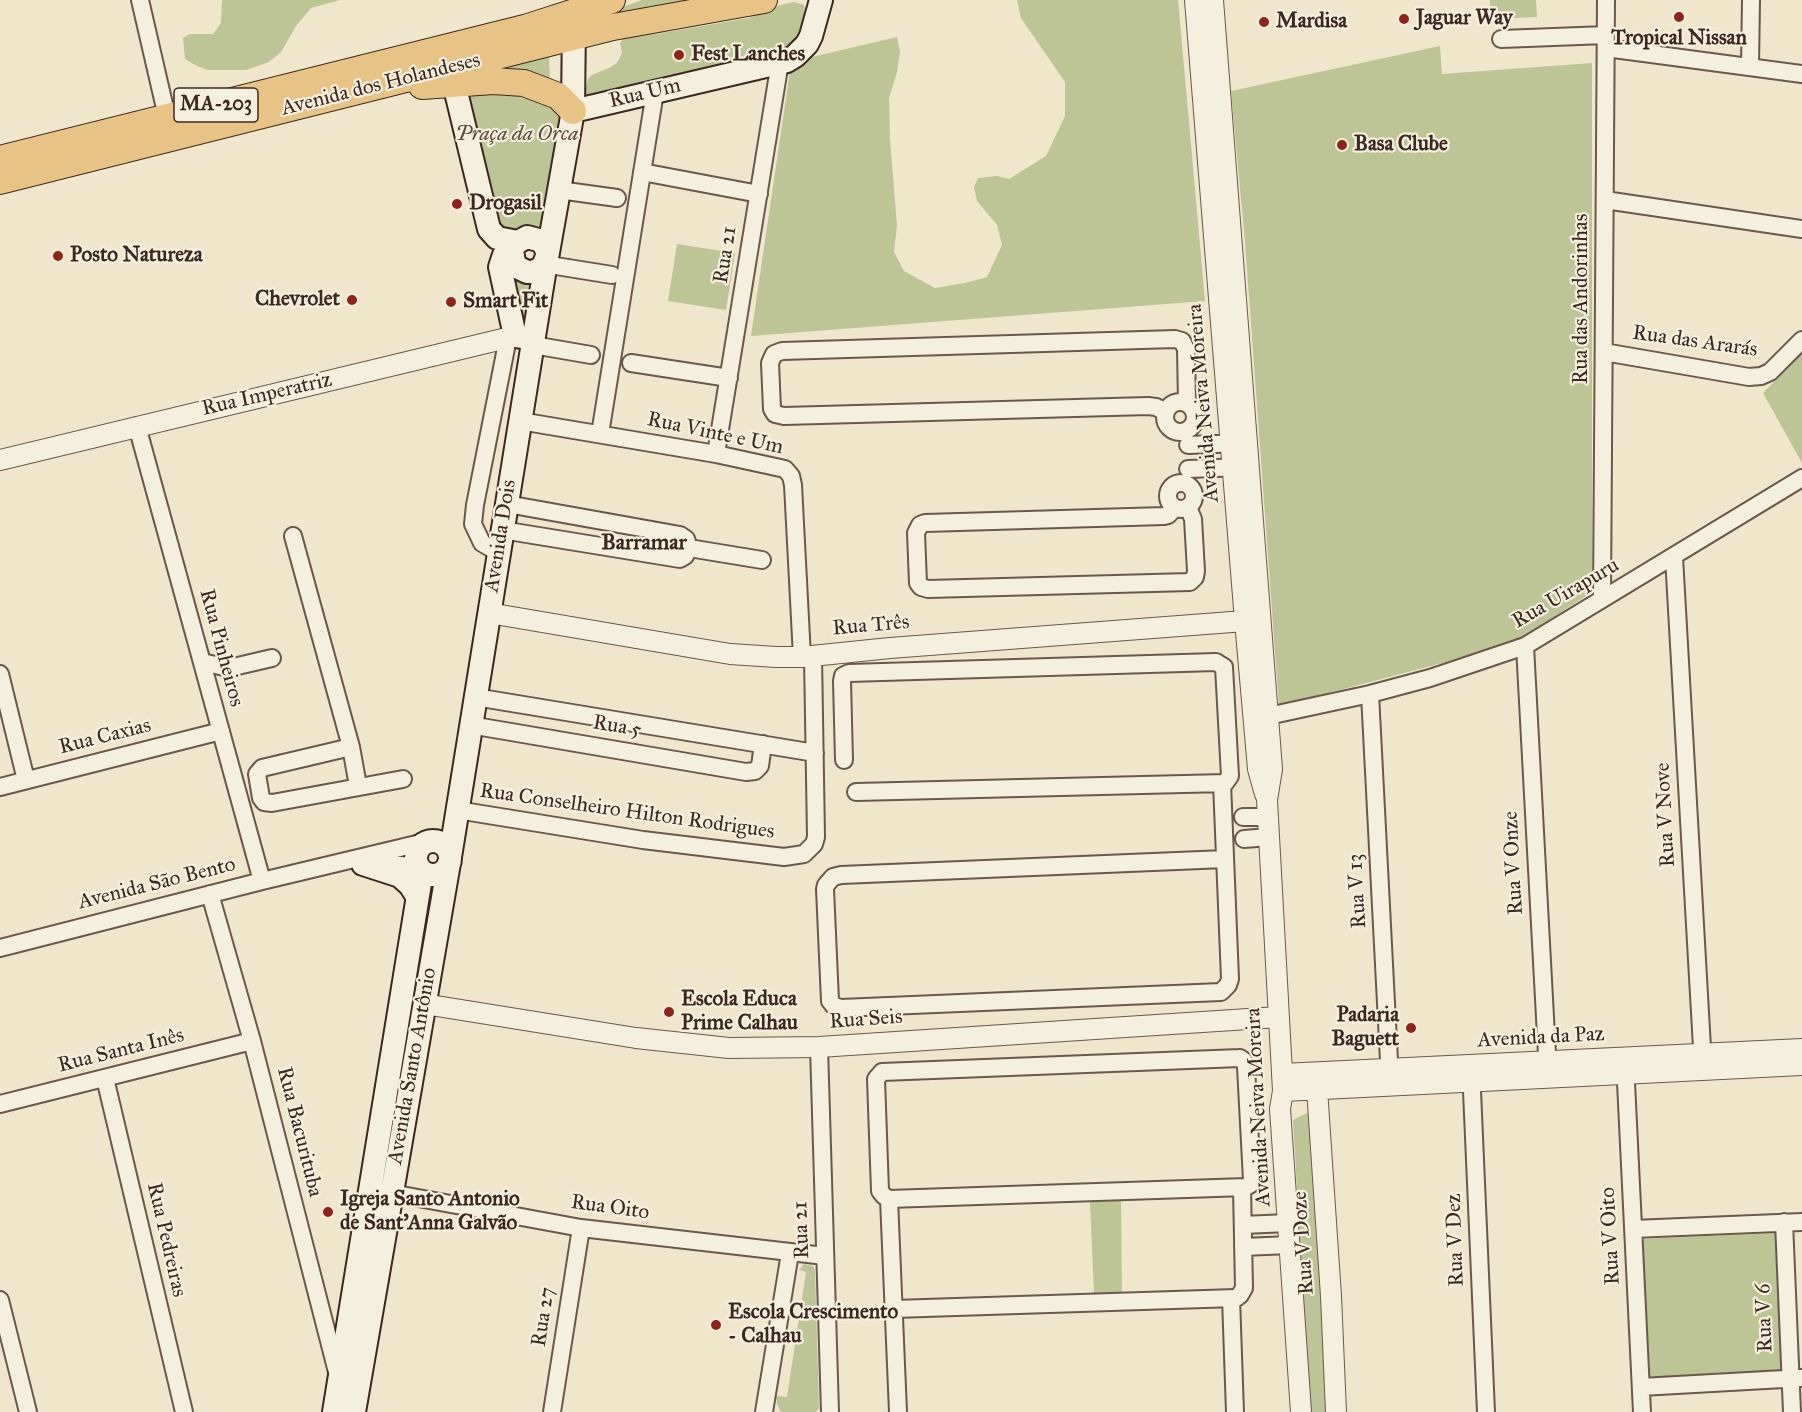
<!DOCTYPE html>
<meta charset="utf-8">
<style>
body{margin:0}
canvas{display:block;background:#f0e6cc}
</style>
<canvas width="1802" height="1412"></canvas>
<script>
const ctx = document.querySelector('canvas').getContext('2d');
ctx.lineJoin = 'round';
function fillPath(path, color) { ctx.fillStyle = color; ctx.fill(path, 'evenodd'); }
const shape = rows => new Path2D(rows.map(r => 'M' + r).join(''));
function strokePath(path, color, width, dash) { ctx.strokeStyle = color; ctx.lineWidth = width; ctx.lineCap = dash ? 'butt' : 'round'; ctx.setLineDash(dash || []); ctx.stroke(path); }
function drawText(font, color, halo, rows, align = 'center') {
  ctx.font = font + ' "IM FELL Great Primer",serif'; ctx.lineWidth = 4.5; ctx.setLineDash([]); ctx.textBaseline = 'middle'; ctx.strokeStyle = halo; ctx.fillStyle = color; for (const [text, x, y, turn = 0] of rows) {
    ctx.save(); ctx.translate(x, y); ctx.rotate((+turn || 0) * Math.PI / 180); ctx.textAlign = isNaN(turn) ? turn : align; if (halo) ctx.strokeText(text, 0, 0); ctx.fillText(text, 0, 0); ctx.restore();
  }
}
const green = shape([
 [222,0,340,0,311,8,296,26,281,52,269,62,246,70,208,70,197,66,185,59,183,38,190,34,213,34,221,23],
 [642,0,722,0,621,16,609,12],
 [1017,0,1178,0,1205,301,751,336,790,71,812,57,897,37,900,52,897,72,889,98,890,140,897,226,894,252,904,271,935,288,965,283,987,277,1002,245,997,225,977,201,974,187,978,178,997,176,1009,179,1046,156,1065,116,1065,82,1021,18],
 [1490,0,1536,0,1537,17,1491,19],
 [794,2,804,5,807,22,790,52,590,99,584,92,588,79,592,75,611,67,617,63,622,53,620,43,624,37,643,31,656,34,749,18,776,6],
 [1440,46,1442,74,1592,63,1592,592,1523,637,1446,662,1279,706,1245,242,1231,91],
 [549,53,550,85,475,71],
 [487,93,530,93,559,112,562,121,541,231,499,234,467,97],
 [677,244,735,253,726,310,668,301],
 [532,275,534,276,525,323,521,324,511,278],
 [1802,353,1802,463,1763,393],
 [1313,1110,1327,1412,1310,1412,1293,1120],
 [1119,1198,1121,1201,1122,1293,1121,1296,1095,1296,1094,1294,1090,1201,1092,1199],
 [1778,1233,1783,1372,1647,1377,1641,1239],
 [804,1264,813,1266,815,1271,819,1408,816,1412,781,1412,777,1404,776,1396,787,1397,806,1272,799,1270]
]);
const minor = shape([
 [140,0,167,117],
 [1501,39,1606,35],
 [1606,48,1802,74],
 [1750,67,1751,0],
 [642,172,759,194],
 [559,190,617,198],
 [1605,200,1802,229],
 [546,262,556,266,612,275],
 [533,345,591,355],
 [1604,352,1749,377,1761,376,1770,372,1802,340],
 [631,363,729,378],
 '1165 417a15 15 0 1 1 30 0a15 15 0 1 1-30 0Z',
 [1166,412,1156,407,1148,406,784,416,775,414,772,409,770,363,774,354,782,351,1175,339,1182,341,1186,349,1187,403],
 [520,421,716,454,785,469,791,476,793,485,802,657],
 [137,426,262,881],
 [600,434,655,92],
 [1188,445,1244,443],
 [716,454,780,62],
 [1188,469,1244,467],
 '1168 496a13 13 0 1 1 26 0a13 13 0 1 1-26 0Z',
 [1175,508,1168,515,1164,516,925,523,920,525,916,533,918,583,921,587,928,589,1190,582,1195,577,1196,571,1193,519,1188,507],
 [502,530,680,559,685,556,689,548,686,539,680,535,507,504],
 [293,536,351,747,358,786],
 [689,548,762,560],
 [499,553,482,543,473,524,475,505,508,338],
 [1674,557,1703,1065],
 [1602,599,1606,0],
 [1525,646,1548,1073],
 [202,662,229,668,272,658],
 [0,674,26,780],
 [1370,694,1390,1080],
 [475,697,815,753],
 [1268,716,1370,694,1430,678,1525,646,1802,478],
 [470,725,746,772,755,771,760,766,763,744],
 [351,747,262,768,257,774,261,798,264,802,272,803,403,779],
 [844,760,842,681,843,676,849,673,1216,662,1224,667,1230,776,1225,783,856,792],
 [1222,783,1230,979,1228,985,1221,992,841,1008,834,1006,830,1001,825,889,826,885,833,877,841,875,1225,859],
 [0,787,221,731],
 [457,810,643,840,784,857,804,854,814,844,816,837,813,656],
 [1243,817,1268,817],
 [1244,839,1269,837],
 [381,864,418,866],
 [210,894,252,1041,337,1372],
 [0,948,262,881,425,842],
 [819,1047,830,1412],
 [1240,1058,1244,1061,1246,1067,1252,1180,1251,1184,1246,1187,889,1199,884,1196,880,1191,876,1079,882,1072,1240,1058],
 [1625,1062,1642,1412],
 [1471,1068,1486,1412],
 [105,1078,184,1412],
 [0,1104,252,1041],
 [391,1193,581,1228,825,1256],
 [889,1199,898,1412],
 [1784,1222,1792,1412],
 [1243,1225,1288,1223],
 [1633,1229,1802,1222],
 [1243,1247,1290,1245],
 [1231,1298,1235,1412],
 [0,1300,28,1412],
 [894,1309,1236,1298,1240,1295,1244,1288,1242,1188],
 [1641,1387,1802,1378],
 [552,1412,581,1228],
 [764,1412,790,1253]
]);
const tertiary = shape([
 [1195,0,1245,621,1258,769,1265,794],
 [1213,0,1272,769,1267,800,1283,1091,1280,1109,1301,1412],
 [0,460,515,336],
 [489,613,730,654,776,657,802,657,890,648,1258,620],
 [424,1004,636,1038,729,1048,819,1047,1279,1017],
 [1282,1074,1802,1049],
 [1311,1078,1317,1089,1331,1296,1336,1412],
 [1283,1091,1802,1065]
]);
const secondary = shape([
 [450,67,489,229,497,238,518,242],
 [573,111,787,61,795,56,807,44,811,36,821,0],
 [514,246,512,251,514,262,517,267,527,272,533,272,543,267,548,253,542,241,527,237,518,242,504,255,500,267,515,336,534,339],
 [547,258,573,111,574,19],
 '416 858a17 17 0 1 1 34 0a17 17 0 1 1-34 0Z',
 [450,857,546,262],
 [363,864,400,876,410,885,417,896],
 [334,1412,422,871],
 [354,1412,449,863]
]);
const primary = shape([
 [422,86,493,81,524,83,558,96,573,111],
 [0,159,528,27,612,0],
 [0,181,613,27,764,0]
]);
const markers = [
 [1679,17,6,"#8f2418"],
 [1404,19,6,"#8f2418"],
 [1264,22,6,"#8f2418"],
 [679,55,6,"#8f2418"],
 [1342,145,6,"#8f2418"],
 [457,204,6,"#8f2418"],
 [58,256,6,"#8f2418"],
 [352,300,6,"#8f2418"],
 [451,302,6,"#8f2418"],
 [669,1012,6,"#8f2418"],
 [1411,1028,6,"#8f2418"],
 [328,1212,6,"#8f2418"],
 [716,1325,6,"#8f2418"]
];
const shields = [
 [216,105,84]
];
const shieldNames = [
 ["MA-203",216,105]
];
const poiNames = [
 ["Jaguar Way",1416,19],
 ["Mardisa",1276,22],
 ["Tropical Nissan",1679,39,"center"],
 ["Fest Lanches",691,55],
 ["Basa Clube",1354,145],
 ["Drogasil",469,204],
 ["Posto Natureza",70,256],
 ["Chevrolet",340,300,"right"],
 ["Smart Fit",463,302],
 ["Escola Educa",681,1000],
 ["Prime Calhau",681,1024],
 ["Padaria",1399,1016,"right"],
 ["Baguett",1399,1040,"right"],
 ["Igreja Santo Antonio",340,1200],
 ["de Sant'Anna Galvão",340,1224],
 ["Escola Crescimento",728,1313],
 ["- Calhau",728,1337]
];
const streetNames = [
 ["Avenida dos Holandeses",381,85,-14],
 ["Rua Um",645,94,-13],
 ["Rua 21",726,255,-81],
 ["Rua das Andorinhas",1582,299,-90],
 ["Rua das Ararás",1695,342,8],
 ["Rua Imperatriz",267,395,-13],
 ["Avenida Neiva Moreira",1204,403,-95],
 ["Rua Vinte e Um",715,434,12],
 ["Avenida Dois",501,536,-81],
 ["Rua Uirapuru",1566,594,-30],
 ["Rua Três",871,626,-5],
 ["Rua Pinheiros",221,648,75],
 ["Rua 5",617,727,10],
 ["Rua Caxias",105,737,-14],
 ["Rua Conselheiro Hilton Rodrigues",627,812,8],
 ["Rua V Nove",1666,815,-93],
 ["Rua V Onze",1514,863,-93],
 ["Avenida São Bento",157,884,-14],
 ["Rua V 13",1358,891,-93],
 ["Rua Seis",866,1020,-4],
 ["Avenida da Paz",1541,1038,-3],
 ["Rua Santa Inês",121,1051,-14],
 ["Avenida Santo Antônio",413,1066,-80],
 ["Avenida Neiva Moreira",1259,1107,-93],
 ["Rua Bacurituba",299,1132,76],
 ["Rua Oito",610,1208,8],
 ["Rua 21",802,1230,-92],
 ["Rua V Oito",1611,1236,-93],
 ["Rua Pedreiras",166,1240,77],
 ["Rua V Dez",1456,1240,-92],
 ["Rua V Doze",1304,1243,-94],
 ["Rua 27",544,1317,-81],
 ["Rua V 6",1765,1318,-92]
];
const parkNames = [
 ["Praça da Orca",517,135]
];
const neighbourhoodNames = [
 ["Barramar",644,544]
];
fillPath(green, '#bdc495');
strokePath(minor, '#6a584a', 20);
strokePath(tertiary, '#6a584a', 22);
strokePath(secondary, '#3d281f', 26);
strokePath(primary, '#3d281f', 28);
strokePath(minor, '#f5efde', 16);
strokePath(tertiary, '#f5efde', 20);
strokePath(secondary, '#f5efde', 22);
strokePath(primary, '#e8c386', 26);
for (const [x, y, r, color] of markers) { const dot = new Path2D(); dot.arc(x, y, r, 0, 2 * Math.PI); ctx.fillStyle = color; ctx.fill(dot); strokePath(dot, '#f5efde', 2); }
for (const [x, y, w] of shields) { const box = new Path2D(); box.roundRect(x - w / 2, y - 17, w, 34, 4.5); ctx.fillStyle = '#f5efde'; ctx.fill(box); strokePath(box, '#3d281f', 1.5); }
drawText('bold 20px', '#3d281f', null, shieldNames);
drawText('bold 21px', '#3d281f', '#f5efde', poiNames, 'left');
drawText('21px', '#3d281f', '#f5efde', streetNames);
drawText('italic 21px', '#5d4f3c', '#f5efde', parkNames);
drawText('bold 22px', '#3d281f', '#f5efde', neighbourhoodNames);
</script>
